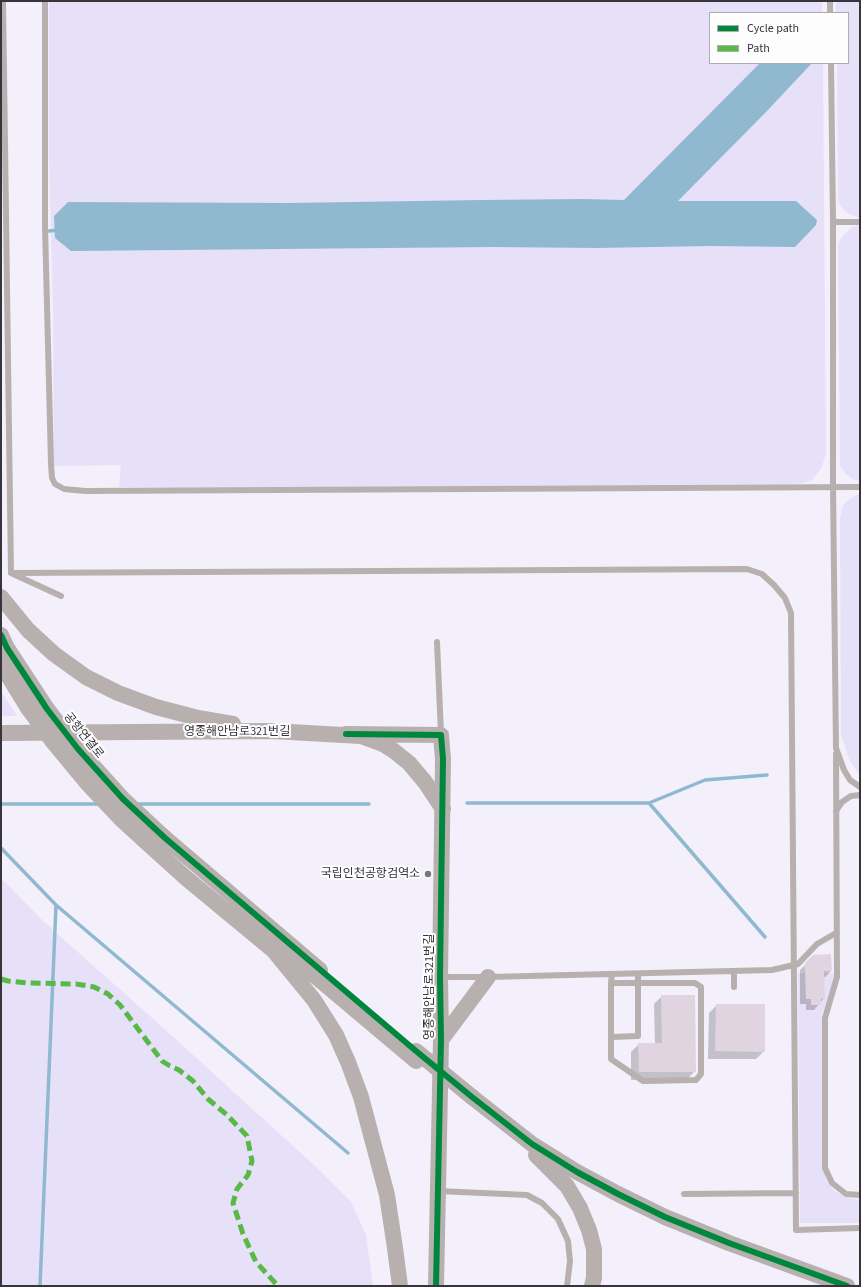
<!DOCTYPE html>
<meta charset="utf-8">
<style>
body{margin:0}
#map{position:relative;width:861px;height:1287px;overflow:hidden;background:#f3f0fb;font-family:"Source Sans 3",sans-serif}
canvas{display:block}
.frame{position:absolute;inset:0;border:2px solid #36353c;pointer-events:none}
.legend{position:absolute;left:709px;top:12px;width:140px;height:52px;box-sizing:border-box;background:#fdfdfd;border:1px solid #adadb0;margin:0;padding:5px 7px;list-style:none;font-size:12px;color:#36353c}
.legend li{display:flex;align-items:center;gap:8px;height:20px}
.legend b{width:20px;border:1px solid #adadb0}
</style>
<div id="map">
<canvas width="861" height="1287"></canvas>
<div class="frame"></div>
<ul class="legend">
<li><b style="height:5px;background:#00873e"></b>Cycle path</li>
<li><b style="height:5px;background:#58b947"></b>Path</li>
</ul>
</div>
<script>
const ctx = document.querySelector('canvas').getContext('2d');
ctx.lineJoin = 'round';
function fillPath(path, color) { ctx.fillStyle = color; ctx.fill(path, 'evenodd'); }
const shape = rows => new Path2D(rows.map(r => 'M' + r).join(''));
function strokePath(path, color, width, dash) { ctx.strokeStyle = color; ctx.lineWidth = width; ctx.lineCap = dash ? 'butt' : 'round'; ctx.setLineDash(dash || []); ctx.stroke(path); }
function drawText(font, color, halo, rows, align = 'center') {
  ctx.font = font + ' "Source Sans 3","Noto Sans KR",sans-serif'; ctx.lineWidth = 4; ctx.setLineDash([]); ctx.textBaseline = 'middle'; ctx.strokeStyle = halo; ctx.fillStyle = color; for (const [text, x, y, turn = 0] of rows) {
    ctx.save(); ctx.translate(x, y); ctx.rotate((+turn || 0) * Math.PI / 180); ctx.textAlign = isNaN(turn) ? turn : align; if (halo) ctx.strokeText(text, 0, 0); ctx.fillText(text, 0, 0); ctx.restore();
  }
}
const green = shape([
 [49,1,822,1,822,13,710,13,710,63,823,63,826,453,822,467,812,480,804,483,788,484,180,488,119,487,121,465,54,466,53,313,49,155],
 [836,1,860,1,860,218,851,215,845,211,839,203,838,194,837,63,848,63,848,13,836,13],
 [860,225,860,481,852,479,845,473,840,465,838,245,842,237,852,227],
 [859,494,860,494,860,775,849,759,841,735,840,519,842,507,849,499],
 [1,691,17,716,1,716],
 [1,878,43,921,169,1033,315,1166,351,1202,366,1235,373,1286,1,1286],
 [798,973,805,973,806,999,811,999,811,1005,820,1005,821,999,825,999,824,981,823,973,834,973,833,986,822,1015,823,1167,826,1180,834,1191,848,1198,860,1200,860,1223,800,1223]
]);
const water = shape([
 [760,63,812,63,766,112,678,201,796,201,817,220,816,225,795,247,710,246,597,248,493,247,71,251,55,238,54,216,68,202,288,203,481,200,583,199,624,200]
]);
const shadow = shape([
 [814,956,831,971,825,977,823,977,824,998,814,1010,806,1010,806,1004,800,1004,800,970],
 [662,996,695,1071,687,1079,631,1080,631,1052,639,1044,655,1044,654,1004],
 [717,1005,764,1051,756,1059,708,1059,709,1013]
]);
const stream = shape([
 [49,231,58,230],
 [467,803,649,803,705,780,767,775],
 [649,803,765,937],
 [1,804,100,804],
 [136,804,369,804],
 [1,848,56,905,348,1153],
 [40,1286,56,905]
]);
const building = shape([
 [831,954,832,971,824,971,825,999,821,999,821,1005,811,1005,811,999,806,999,805,963,813,955],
 [661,995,695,995,696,1072,639,1072,638,1043,662,1043],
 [716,1004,765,1004,765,1052,715,1051]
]);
const service = shape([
 [3,1,11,573,61,596],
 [45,1,45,226,51,464,52,478,55,484,64,489,85,491,860,487],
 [830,1,830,13],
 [831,63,833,222,833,487,836,748,844,770,850,780,860,787],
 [833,222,860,222],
 [11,573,747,569,762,574,774,585,785,598,791,613,796,1230,860,1228],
 [437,642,441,734],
 [836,754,837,977,825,1018,825,1168,832,1183,846,1194,860,1195],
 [836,811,842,802,851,796,860,795],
 [734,971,734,987],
 [441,977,488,977,772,970,798,964,817,944,836,933],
 [611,983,695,983,701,987,701,1074,696,1080,643,1081,611,1059,611,983,612,974],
 [612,1037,638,1036,638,974],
 [438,1191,527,1195,542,1203,558,1219,568,1241,570,1261,567,1286],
 [684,1194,796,1193]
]);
const tertiary = shape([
 [1,597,28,630,54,654,86,677,118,693,156,707,198,718,233,724],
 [1,635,7,648,47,709],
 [1,664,28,708],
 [1,733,272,731,361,736,383,744,394,751,409,763,425,782,443,809],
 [346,734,441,735,443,759,440,977,441,1040,436,1286],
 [165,838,320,970],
 [144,840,186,878,273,950,315,976,416,1061],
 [273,950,314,1000,336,1035,348,1062,361,1097,387,1195,395,1248,400,1286],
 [441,1040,488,977],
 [472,1097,532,1144,577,1172,618,1194,665,1217,729,1243,847,1286],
 [536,1155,567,1186,580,1208,589,1230,594,1249,594,1278,592,1286]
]);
const tertiaryBridge = shape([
 [28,708,53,742,87,783,121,819,144,840],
 [47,709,78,749,123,799,165,838],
 [416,1051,472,1097]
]);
const quiet = shape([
 [1,979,8,981,29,983,76,984,94,987,108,994,120,1005,162,1061,170,1066,179,1070,193,1081,208,1099,227,1115,247,1136,252,1161,248,1175,237,1189,233,1203,243,1234,256,1262,278,1286]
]);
const cycleway = shape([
 [1,635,7,648,47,709,78,749,123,799,165,838,416,1051,472,1097,532,1144,577,1172,618,1194,665,1217,729,1243,847,1286],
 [346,734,441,735,443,759,440,977,441,1040,436,1286]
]);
const markers = [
 [428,874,4,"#78767f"]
];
const streetNames = [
 ["영종해안남로321번길",237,732],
 ["공항연결로",83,736,51],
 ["영종해안남로321번길",430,987,-90]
];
const poiNames = [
 ["국립인천공항검역소",420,874]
];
fillPath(green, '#e6e0f9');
fillPath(water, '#90b9cf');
fillPath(shadow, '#0003');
strokePath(stream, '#90b9cf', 3.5);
fillPath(building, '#e0d4e0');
strokePath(service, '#b7b0ae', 6);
strokePath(tertiary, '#b7b0ae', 16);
strokePath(tertiaryBridge, '#b7b0ae', 16);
strokePath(quiet, '#58b947', 5, [10, 5]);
strokePath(cycleway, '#00873e', 6);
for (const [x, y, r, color] of markers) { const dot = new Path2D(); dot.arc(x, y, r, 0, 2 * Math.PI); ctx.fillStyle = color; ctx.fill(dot); strokePath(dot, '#fdfdfd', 1.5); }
drawText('12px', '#36353c', '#fdfdfd', streetNames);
drawText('12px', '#36353c', '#fdfdfd', poiNames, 'right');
</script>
